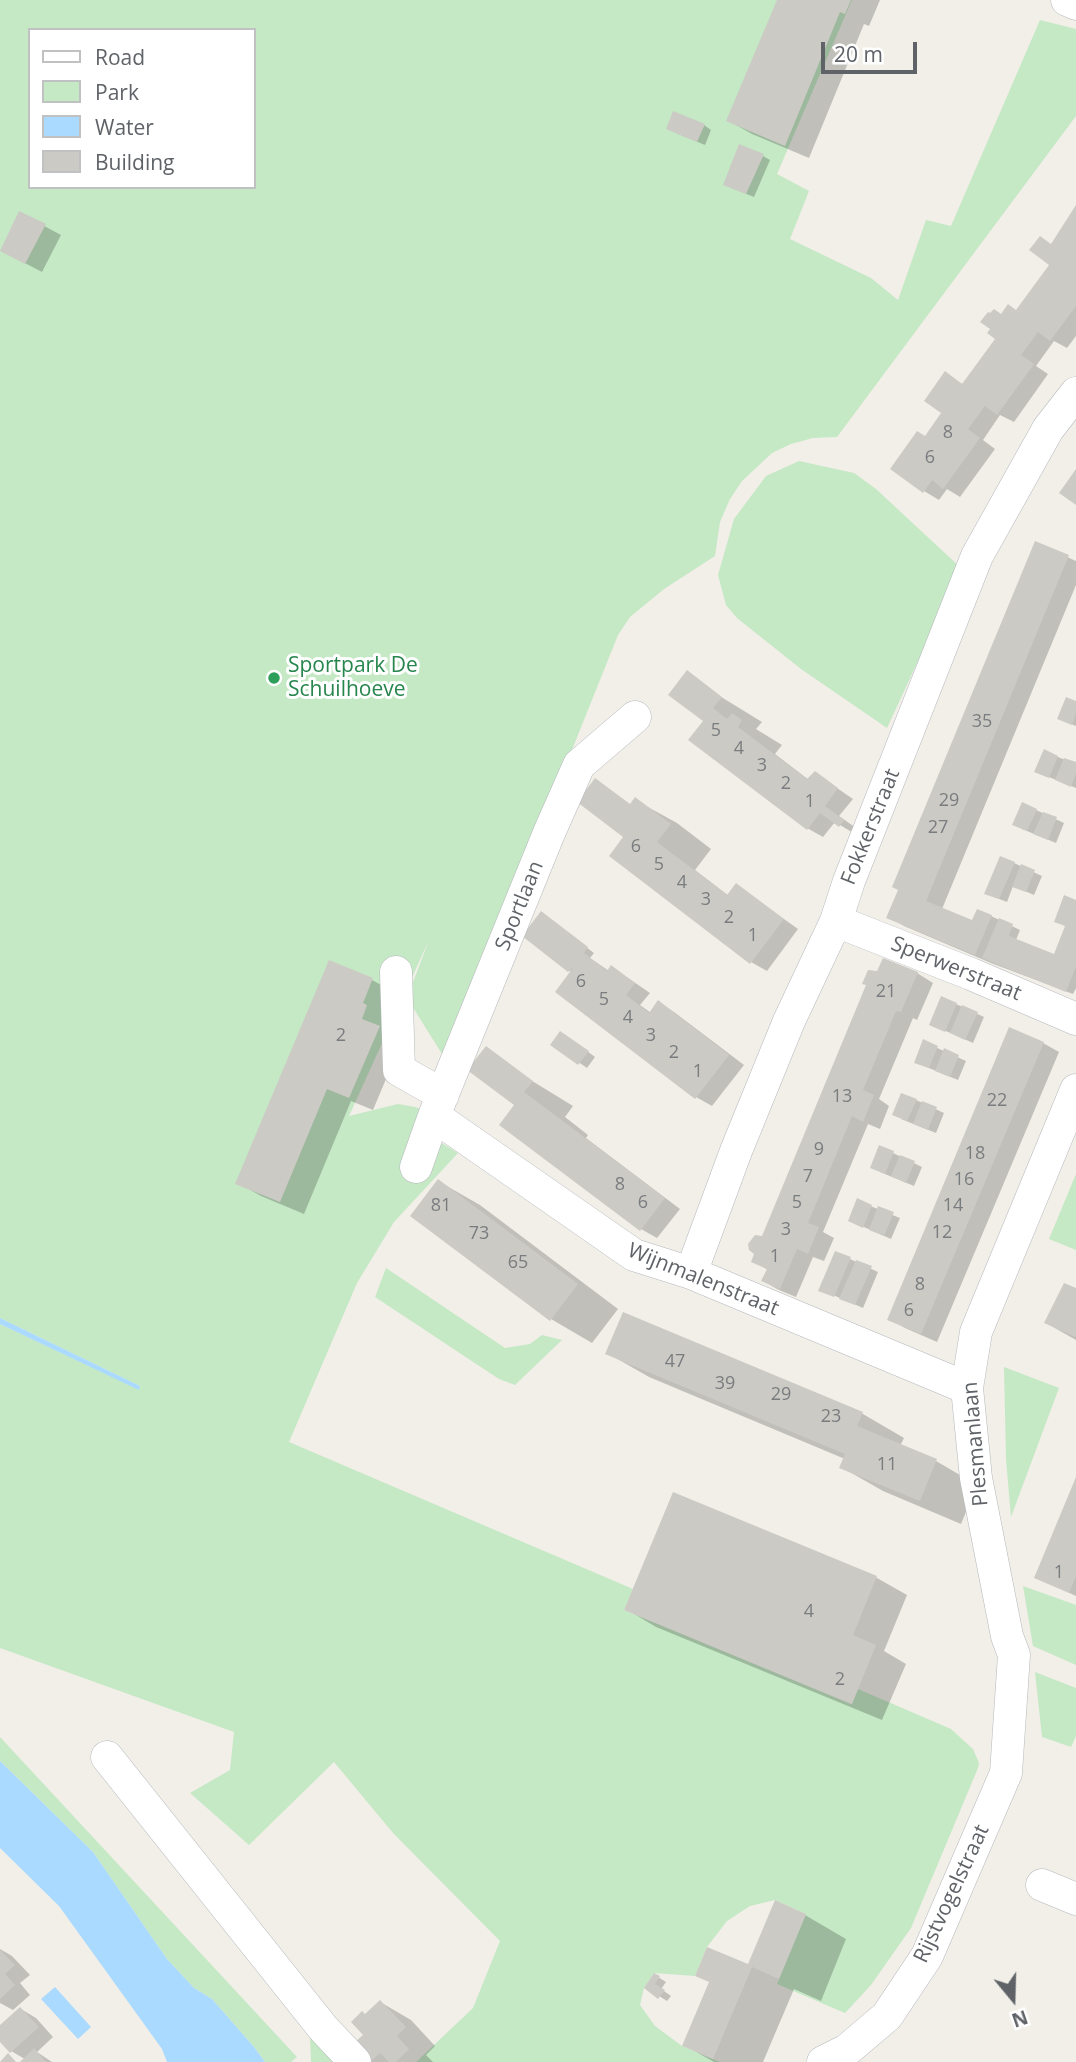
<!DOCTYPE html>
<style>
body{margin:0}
#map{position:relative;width:1076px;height:2062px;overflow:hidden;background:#f1efe8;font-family:"Open Sans",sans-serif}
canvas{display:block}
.legend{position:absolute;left:28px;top:28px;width:228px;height:161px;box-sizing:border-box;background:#fff;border:2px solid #bfc1c3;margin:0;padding:9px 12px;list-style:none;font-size:21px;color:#5f6368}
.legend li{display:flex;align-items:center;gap:14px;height:35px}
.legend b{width:35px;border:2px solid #bfc1c3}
.north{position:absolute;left:978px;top:1964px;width:70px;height:70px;-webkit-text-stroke:5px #fff;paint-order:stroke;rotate:161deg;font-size:19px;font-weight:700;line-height:28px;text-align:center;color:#5f6368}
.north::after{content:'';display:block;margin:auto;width:24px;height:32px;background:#5f6368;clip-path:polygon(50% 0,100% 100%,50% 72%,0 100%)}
.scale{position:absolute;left:821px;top:42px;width:96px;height:32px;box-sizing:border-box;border:4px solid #5f6368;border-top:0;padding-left:9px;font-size:21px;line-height:24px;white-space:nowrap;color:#5f6368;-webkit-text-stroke:5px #fff;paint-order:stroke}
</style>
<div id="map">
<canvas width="1076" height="2062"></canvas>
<ul class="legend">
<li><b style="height:9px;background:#fff"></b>Road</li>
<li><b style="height:19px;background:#c5e8c5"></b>Park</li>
<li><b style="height:19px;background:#aadaff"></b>Water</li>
<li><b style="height:19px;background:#cccac5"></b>Building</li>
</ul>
<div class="north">N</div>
<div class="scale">20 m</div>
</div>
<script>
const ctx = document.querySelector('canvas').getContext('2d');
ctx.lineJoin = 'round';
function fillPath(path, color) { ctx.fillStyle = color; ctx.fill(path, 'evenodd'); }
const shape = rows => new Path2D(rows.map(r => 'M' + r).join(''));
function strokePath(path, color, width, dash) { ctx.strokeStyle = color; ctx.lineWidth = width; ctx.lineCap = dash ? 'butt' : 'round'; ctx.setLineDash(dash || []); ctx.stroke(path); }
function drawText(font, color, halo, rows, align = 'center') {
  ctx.font = font + ' "Open Sans",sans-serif'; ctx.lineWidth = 6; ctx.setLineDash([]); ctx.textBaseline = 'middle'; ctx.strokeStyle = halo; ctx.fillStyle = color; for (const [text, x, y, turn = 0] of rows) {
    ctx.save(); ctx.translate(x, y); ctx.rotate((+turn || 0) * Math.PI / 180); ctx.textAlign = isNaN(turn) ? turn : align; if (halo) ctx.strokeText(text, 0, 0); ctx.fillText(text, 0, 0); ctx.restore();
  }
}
const green = shape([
 [0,0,852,0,777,174,809,191,790,239,871,278,898,300,926,220,951,226,1040,20,1076,29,1076,116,837,437,813,438,791,444,772,453,742,481,730,499,720,522,715,556,664,589,630,617,618,635,447,1062,407,998,429,940,349,1116,398,1104,415,1107,426,1111,435,1139,458,1153,394,1222,357,1283,289,1442,633,1589,624,1610,851,1704,858,1689,951,1729,973,1749,979,1763,978,1768,911,1928,871,1985,845,2013,777,1984,806,1914,775,1900,750,1906,727,1921,707,1947,695,1976,654,1973,644,1988,640,2005,655,2026,682,2046,720,2062,416,2062,473,2008,500,1941,393,1833,334,1762,249,1845,190,1793,230,1770,234,1732,0,1648,0,1324,139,1389,140,1386,0,1318],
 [30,30,254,30,254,187,30,187],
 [799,461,854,473,876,489,961,568,887,728,801,669,737,618,726,605,718,575,734,519,766,476],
 [1076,1174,1076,1250,1049,1239],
 [386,1268,505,1348,530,1344,542,1335,562,1340,515,1385,499,1379,375,1297],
 [1004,1367,1059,1388,1011,1517,1006,1459],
 [1023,1586,1076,1605,1076,1665,1033,1646],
 [1035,1672,1076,1688,1076,1736,1071,1747,1042,1737],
 [0,1737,297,2057,291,2062,265,2062,254,2047,212,1999,194,1988,167,1959,93,1852,0,1761],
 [310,2037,334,2062,311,2062]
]);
const water = shape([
 [0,1318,140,1386,139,1390,0,1324],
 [0,1761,93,1852,167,1959,194,1988,212,1999,254,2047,265,2062,167,2062,162,2049,59,1906,0,1848],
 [55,1987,91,2027,78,2039,41,1999]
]);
const shadow = shape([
 [779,0,880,0,869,26,864,24,809,158,752,134,729,121],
 [704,125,711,130,705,145,676,133],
 [763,156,770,160,754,197,732,188],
 [1076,208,1076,336,1067,348,1054,341,1036,366,1048,374,1014,422,1000,415,983,440,995,449,960,497,947,489,939,500,924,491,926,438,944,413,945,374,964,385,997,339,1002,315,1017,311,1051,265,1052,245,1063,231,1061,229],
 [20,213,61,235,42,272,17,259],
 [1036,543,1076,561,1076,585,942,909,973,922,991,916,1020,930,1016,940,1055,956,1067,927,1056,921,1076,902,1076,988,1073,994,991,963,904,926,889,917],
 [718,695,762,722,756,729,782,745,775,754,809,780,815,773,853,799,839,816,859,830,855,834,835,822,823,837,807,828,705,721],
 [1076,703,1076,726,1066,722],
 [1045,752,1076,764,1076,788,1044,775],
 [635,800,677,823,711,849,695,870,729,896,736,885,798,929,767,971,751,962,626,836,631,805],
 [1036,810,1064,823,1056,843,1022,829],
 [1014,863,1042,876,1034,895,1013,886,1007,902,994,897],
 [547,918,594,953,590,958,609,971,612,967,650,993,640,1005,651,1013,659,1003,674,1012,744,1065,712,1106,696,1097,569,970],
 [917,973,933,983,917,1020,913,1018,879,1099,889,1106,880,1129,868,1124,823,1232,834,1238,824,1261,813,1257,796,1297,779,1290,763,1281,768,1270,753,1261,763,1239],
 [372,980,396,993,402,1041,373,1110,351,1101,304,1214,261,1196,238,1183],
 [956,1004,984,1017,973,1043,939,1028],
 [568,1037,595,1057,587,1068,552,1044],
 [924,1042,966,1061,958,1080,924,1066],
 [1043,1043,1059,1052,937,1342,905,1328,889,1319],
 [529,1079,573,1106,565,1117,588,1135,586,1138,680,1209,657,1238,641,1229,516,1105],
 [916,1100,944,1113,936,1133,901,1119],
 [893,1153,922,1167,914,1186,880,1172],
 [438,1181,480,1205,618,1309,592,1343,551,1319],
 [858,1201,900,1218,891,1239,857,1224],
 [850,1259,878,1272,863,1308,826,1292],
 [1076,1289,1076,1340,1046,1323],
 [624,1314,863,1414,904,1438,900,1446,936,1461,977,1485,961,1524,883,1491,841,1467,845,1459,649,1377,607,1353],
 [1076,1481,1076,1596,1036,1577],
 [674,1494,877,1578,907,1595,884,1651,906,1664,882,1720,656,1627,626,1609],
 [805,1915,846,1939,821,2001,794,1989,763,2062,714,2062,684,2045,749,1967],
 [0,1949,12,1956,30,1975,20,1983,30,1995,13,2010,0,2003],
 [655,1975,666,1982,661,1989,671,1996,667,2001,646,1988],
 [380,2002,411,2020,435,2046,426,2055,433,2062,372,2062,366,2058,366,2016],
 [21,2009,36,2018,53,2037,37,2052,52,2062,22,2062,25,2059,11,2051,0,2039,0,2027]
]);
const building = shape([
 [777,0,851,0,845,14,840,12,785,146,726,121],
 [673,111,705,124,697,142,666,129],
 [739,144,764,154,746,194,723,185],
 [1076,205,1076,306,1050,341,1038,332,1021,355,1034,364,997,415,985,406,968,429,980,438,943,489,932,480,923,493,890,469,917,431,925,436,941,413,924,401,945,371,962,384,995,339,987,333,990,329,980,322,988,312,990,313,994,309,1001,314,1008,304,1016,310,1049,265,1029,250,1040,236,1051,244],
 [19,211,46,224,25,264,0,251],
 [1076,469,1076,505,1059,493],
 [1035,541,1069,555,926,901,972,920,977,909,992,915,975,955,886,918,898,890,892,887],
 [687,670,722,697,713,708,727,719,732,713,742,720,738,727,807,779,815,771,838,788,825,806,844,820,839,827,820,813,807,830,688,740,703,721,668,695],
 [1066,697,1076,701,1076,713,1072,725,1057,719],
 [1044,749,1058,756,1049,778,1034,772],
 [1064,758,1076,762,1076,773,1071,787,1055,780],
 [595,778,630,804,635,797,671,824,657,842,727,895,736,883,784,919,750,964,609,856,623,837,577,802],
 [1022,802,1037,809,1027,831,1012,825],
 [1043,812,1057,817,1048,840,1033,834],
 [1000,856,1015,862,999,899,984,894],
 [1021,864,1035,870,1026,892,1012,887],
 [1064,895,1076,900,1076,966,1066,992,982,958,999,918,1013,924,1009,936,1054,954,1065,926,1054,922],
 [541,911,588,947,584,953,607,971,611,965,635,983,626,995,649,1013,658,1000,729,1055,695,1099,555,992,575,965,568,972,522,936],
 [883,958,918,972,901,1012,896,1011,863,1090,874,1095,863,1122,852,1116,808,1223,819,1227,808,1254,797,1249,780,1289,761,1281,767,1269,751,1262,754,1254,749,1250,748,1244,755,1235,762,1236,866,985,862,984,868,970,877,971],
 [329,960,373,978,363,1003,367,1005,362,1019,380,1026,349,1098,327,1089,280,1202,235,1184],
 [941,996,957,1003,945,1032,929,1025],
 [962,1005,978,1012,965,1040,950,1033],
 [1009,1027,1044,1042,921,1334,887,1320],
 [560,1031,589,1051,578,1065,550,1045],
 [923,1039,938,1046,929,1068,914,1063],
 [486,1046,533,1081,524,1092,665,1198,640,1231,499,1125,514,1105,467,1070],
 [944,1048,959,1055,950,1077,935,1071],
 [901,1093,917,1099,907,1121,892,1115],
 [922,1101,937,1107,928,1130,913,1124],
 [879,1145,894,1151,885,1174,870,1168],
 [900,1155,915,1161,906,1183,891,1176],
 [438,1179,578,1284,550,1321,410,1216],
 [857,1198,872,1205,863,1228,848,1221],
 [878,1206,894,1212,884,1236,869,1230],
 [835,1251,851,1257,834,1297,818,1291],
 [856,1260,872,1266,855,1305,839,1299],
 [1064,1283,1076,1288,1076,1337,1044,1323],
 [623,1312,863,1412,857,1426,937,1459,920,1501,839,1468,845,1454,605,1354],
 [1076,1477,1076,1576,1069,1593,1034,1578],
 [673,1492,877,1576,853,1635,876,1645,852,1704,624,1610],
 [775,1900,806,1914,779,1979,752,1967,713,2059,682,2046,709,1982,695,1976,707,1947,748,1964],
 [0,1950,15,1965,5,1974,15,1985,0,1999],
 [654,1973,660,1976,655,1984,665,1990,658,1999,644,1988],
 [380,2000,406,2027,397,2036,409,2049,396,2062,389,2062,380,2053,372,2060,365,2060,355,2042,363,2035,351,2022,362,2011,365,2014],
 [20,2007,39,2027,10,2053,0,2042,0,2025],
 [34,2048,46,2062,20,2062],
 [8,2053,16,2062,0,2062]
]);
const minor = shape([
 [1067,0,1076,4],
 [836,921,971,974,1076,1019],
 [396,972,399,1070,443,1095],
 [434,1116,549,833,579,765,635,717],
 [416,1167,434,1116,634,1255,691,1273,967,1388],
 [691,1273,736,1151,789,1021,836,921,849,881,977,556,1048,429,1076,393],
 [107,1757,323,2028,355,2062],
 [1042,1885,1076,1899],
 [823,2062,847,2050,887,2016,927,1956,1006,1773,1014,1655,1007,1636,976,1478,967,1388,976,1332,1076,1090]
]);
const markers = [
 [274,678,7,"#2e9e5b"]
];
const numberNames = [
 ["8",948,433],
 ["6",930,458],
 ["35",982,722],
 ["5",716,731],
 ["4",739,749],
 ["3",762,766],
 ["2",786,784],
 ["29",949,801],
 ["1",810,802],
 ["27",938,828],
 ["6",636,847],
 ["5",659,865],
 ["4",682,883],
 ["3",706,900],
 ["2",729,918],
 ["1",753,936],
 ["6",581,982],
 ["21",886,992],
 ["5",604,1000],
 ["4",628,1018],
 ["2",341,1036],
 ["3",651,1036],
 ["2",674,1053],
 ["1",698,1072],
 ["13",842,1097],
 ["22",997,1101],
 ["9",819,1150],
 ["18",975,1154],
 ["7",808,1177],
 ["16",964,1180],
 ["8",620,1185],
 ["6",643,1203],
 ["5",797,1203],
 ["81",441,1206],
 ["14",953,1206],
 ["3",786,1230],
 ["12",942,1233],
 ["73",479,1234],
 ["1",775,1257],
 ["65",518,1263],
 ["8",920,1285],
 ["6",909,1311],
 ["47",675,1362],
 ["39",725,1384],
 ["29",781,1395],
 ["23",831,1417],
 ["11",887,1465],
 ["1",1059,1573],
 ["4",809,1612],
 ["2",840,1680]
];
const leisureNames = [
 ["Sportpark De",288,666],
 ["Schuilhoeve",288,690]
];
const streetNames = [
 ["Fokkerstraat",871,827,-68],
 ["Sportlaan",520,906,-68],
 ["Sperwerstraat",956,969,22],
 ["Wijnmalenstraat",703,1280,22],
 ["Plesmanlaan",976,1444,-95],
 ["Rijstvogelstraat",952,1894,-65]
];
fillPath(green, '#c5e8c5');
fillPath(water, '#aadaff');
fillPath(shadow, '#0003');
fillPath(building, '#cccac5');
strokePath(minor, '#b5b8bc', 33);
strokePath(minor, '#fff', 32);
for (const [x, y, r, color] of markers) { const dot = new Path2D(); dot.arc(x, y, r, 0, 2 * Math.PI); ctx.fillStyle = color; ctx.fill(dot); strokePath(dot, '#fff', 2.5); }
drawText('18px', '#7a7d7f', null, numberNames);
drawText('21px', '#27864d', '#fff', leisureNames, 'left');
drawText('21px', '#5f6368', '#fff', streetNames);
</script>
